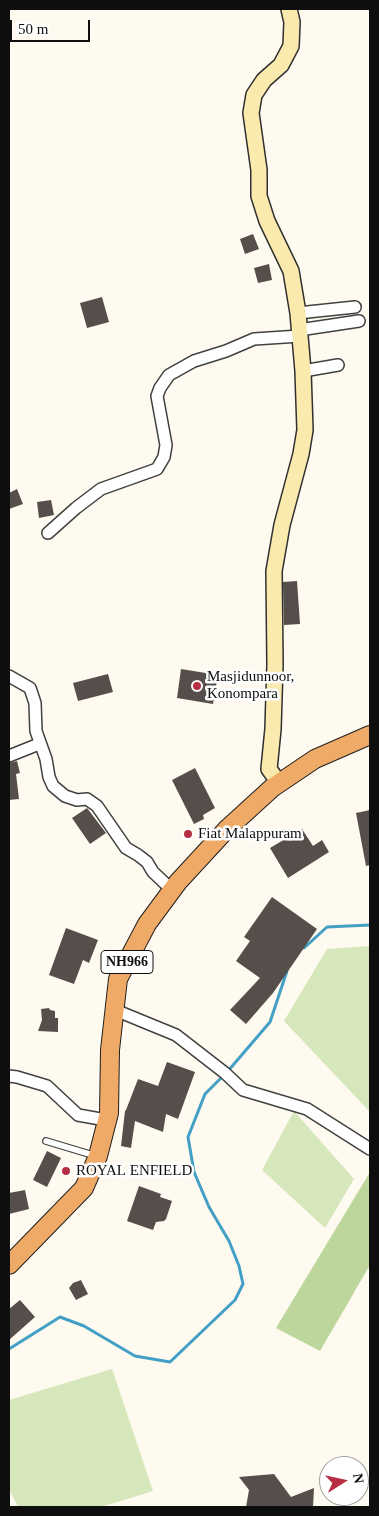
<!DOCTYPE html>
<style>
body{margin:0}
#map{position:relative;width:379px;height:1516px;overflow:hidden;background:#fefaef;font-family:"Times New Roman",serif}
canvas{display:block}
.frame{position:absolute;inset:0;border:10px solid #0e0e0e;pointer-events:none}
.north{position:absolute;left:319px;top:1456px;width:50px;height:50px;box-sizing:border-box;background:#fff;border:1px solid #9f9f9f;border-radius:50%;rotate:80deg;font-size:14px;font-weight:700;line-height:20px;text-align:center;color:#0e0e0e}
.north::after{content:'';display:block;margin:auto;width:18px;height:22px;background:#b62e43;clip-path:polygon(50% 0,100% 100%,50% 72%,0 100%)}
.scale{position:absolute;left:10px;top:20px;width:80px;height:22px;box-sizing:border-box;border:2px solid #0e0e0e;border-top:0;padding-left:6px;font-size:15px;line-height:18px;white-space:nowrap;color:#0e0e0e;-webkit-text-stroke:4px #fff;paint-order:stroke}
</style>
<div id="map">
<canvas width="379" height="1516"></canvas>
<div class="frame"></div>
<div class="north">N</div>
<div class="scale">50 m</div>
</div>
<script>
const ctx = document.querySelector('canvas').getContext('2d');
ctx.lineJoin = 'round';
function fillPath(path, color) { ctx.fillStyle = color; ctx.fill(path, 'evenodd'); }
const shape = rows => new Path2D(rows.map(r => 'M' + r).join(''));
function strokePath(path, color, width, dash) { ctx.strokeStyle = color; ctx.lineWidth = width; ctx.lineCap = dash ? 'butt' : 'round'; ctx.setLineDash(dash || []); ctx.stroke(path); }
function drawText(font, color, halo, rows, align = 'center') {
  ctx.font = font + ' "Times New Roman",serif'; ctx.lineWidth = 5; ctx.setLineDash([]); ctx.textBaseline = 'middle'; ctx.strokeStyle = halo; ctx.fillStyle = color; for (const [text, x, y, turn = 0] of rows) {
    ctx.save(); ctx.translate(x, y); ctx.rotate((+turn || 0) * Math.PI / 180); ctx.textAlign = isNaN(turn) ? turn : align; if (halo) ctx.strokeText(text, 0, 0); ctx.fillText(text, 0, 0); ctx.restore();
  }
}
const green = shape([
 [370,946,370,1112,284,1021,327,949],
 [294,1111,354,1179,325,1228,262,1170],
 [112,1369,153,1491,101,1507,18,1507,9,1489,9,1400]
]);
const forest = shape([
 [370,1172,370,1265,320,1351,276,1328]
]);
const stream = shape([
 [304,948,327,927,370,925],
 [228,1071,270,1022,287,971],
 [9,1349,60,1317,84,1326,135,1356,170,1362,235,1300,243,1284,239,1266,229,1241,209,1207,194,1172,188,1137,205,1094,223,1076]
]);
const building = shape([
 [253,234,259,249,245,254,240,239],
 [269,264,272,280,258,283,254,268],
 [102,297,109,322,87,328,80,303],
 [17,489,23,504,9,509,9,493],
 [51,500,54,515,39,518,37,502],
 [297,581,300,624,284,625,283,582],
 [181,669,218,675,213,704,177,698],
 [108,674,113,692,78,701,73,683],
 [17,761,20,773,16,774,19,799,9,800,9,763],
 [195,768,215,808,203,815,204,819,194,824,172,780],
 [87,808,106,833,90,844,72,818],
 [370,810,370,865,366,866,356,813],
 [302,829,313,846,322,840,329,852,288,878,270,848],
 [272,897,317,929,273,993,246,1024,230,1010,260,978,236,961,250,941,244,937],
 [66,928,98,940,89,963,83,960,74,984,49,975],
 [49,1008,50,1010,55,1011,55,1018,58,1018,58,1032,38,1031,42,1020,41,1009],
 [167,1062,195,1072,178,1119,166,1114,163,1132,135,1121,131,1148,121,1146,125,1111,126,1110,138,1079,158,1086],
 [47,1151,61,1158,47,1187,33,1180],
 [139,1186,161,1194,160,1197,172,1201,166,1219,164,1221,156,1222,153,1230,127,1221],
 [25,1190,29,1209,9,1214,9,1193],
 [81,1280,88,1294,76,1300,69,1288,73,1283],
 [20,1300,35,1317,9,1340,9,1309],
 [274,1474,291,1497,314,1488,313,1507,246,1507,249,1490,239,1477]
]);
const service = shape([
 [46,1141,96,1156]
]);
const minor = shape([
 [298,313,355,307],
 [299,330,359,321],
 [303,371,338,365],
 [48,533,76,508,101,489,157,469,164,457,166,445,157,396,160,388,169,375,194,361,226,351,254,339,300,336],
 [9,676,30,688,35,703,36,731,46,759,49,777,53,786,65,796,77,800,87,799,97,806,126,848,138,855,147,862,153,872,172,890],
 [9,756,39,744],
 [115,1010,176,1035,225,1073,243,1090,307,1109,370,1149],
 [9,1076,17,1077,47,1086,78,1115,106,1120]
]);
const secondary = shape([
 [279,783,269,769,273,729,275,664,274,571,282,525,301,454,305,430,303,371,298,313,291,271,267,221,259,196,259,170,251,113,254,95,264,80,281,65,291,46,292,22,289,9]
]);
const trunk = shape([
 [9,1265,84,1188,98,1156,109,1113,110,1050,118,979,147,924,178,882,226,830,272,788,315,759,370,735]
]);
const markers = [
 [197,686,5,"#b62e43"],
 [188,834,5,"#b62e43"],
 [66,1171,5,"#b62e43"]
];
const shields = [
 [127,962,52]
];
const shieldNames = [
 ["NH966",127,962]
];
const poiNames = [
 ["Masjidunnoor,",207,677],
 ["Konompara",207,694],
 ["Fiat Malappuram",198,834],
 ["ROYAL ENFIELD",76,1171]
];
fillPath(green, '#d6e7bb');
fillPath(forest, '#bcd69b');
strokePath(stream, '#429fc5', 3);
fillPath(building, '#564e4b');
strokePath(service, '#414141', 8);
strokePath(minor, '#414141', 14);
strokePath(secondary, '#303030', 18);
strokePath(trunk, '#1f1f1f', 20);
strokePath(service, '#fff', 5.5);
strokePath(minor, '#fff', 11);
strokePath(secondary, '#faeaae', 15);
strokePath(trunk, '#ea6', 18);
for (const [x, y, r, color] of markers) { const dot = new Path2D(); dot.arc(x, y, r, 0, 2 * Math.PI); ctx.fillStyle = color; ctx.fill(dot); strokePath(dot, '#fff', 2); }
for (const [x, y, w] of shields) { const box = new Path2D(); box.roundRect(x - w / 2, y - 11.5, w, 23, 4); ctx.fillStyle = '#fff'; ctx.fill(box); strokePath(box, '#0e0e0e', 1); }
drawText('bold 14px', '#0e0e0e', null, shieldNames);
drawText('15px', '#0e0e0e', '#fff', poiNames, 'left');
</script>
